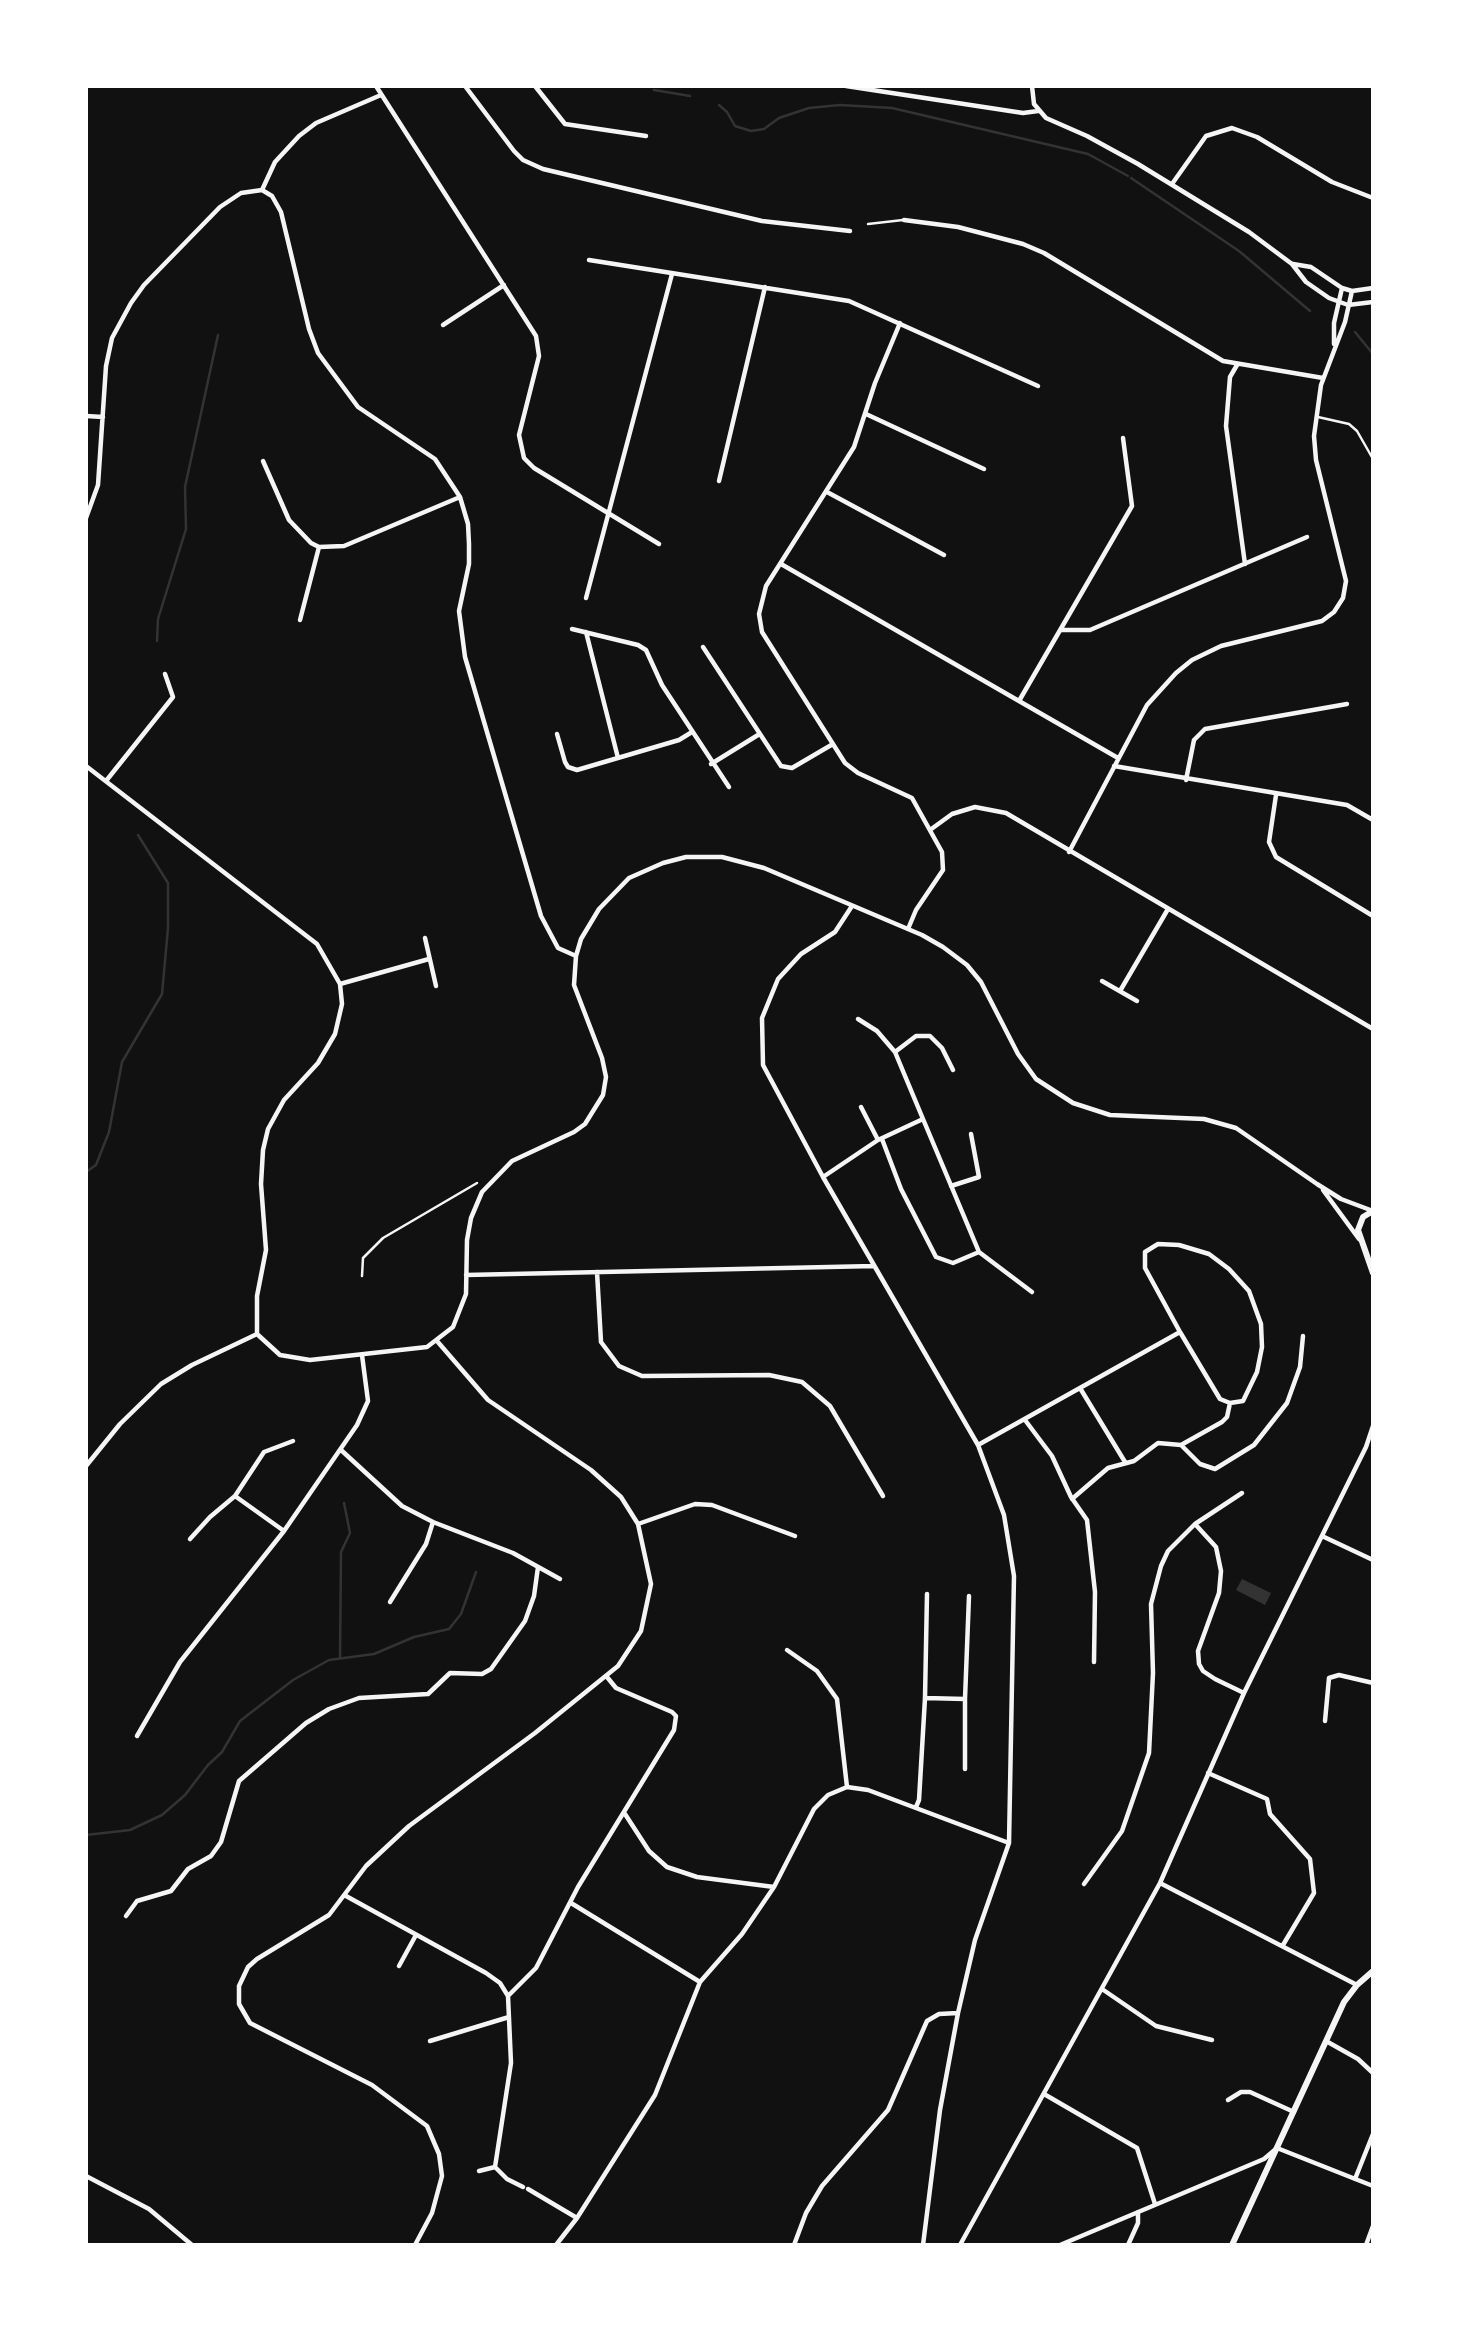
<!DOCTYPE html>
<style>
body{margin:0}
#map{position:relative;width:1459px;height:2331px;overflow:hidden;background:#111;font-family:"Archivo Narrow",sans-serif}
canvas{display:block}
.frame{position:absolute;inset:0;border:88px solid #fff;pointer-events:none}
</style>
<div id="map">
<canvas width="1459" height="2331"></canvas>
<div class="frame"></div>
</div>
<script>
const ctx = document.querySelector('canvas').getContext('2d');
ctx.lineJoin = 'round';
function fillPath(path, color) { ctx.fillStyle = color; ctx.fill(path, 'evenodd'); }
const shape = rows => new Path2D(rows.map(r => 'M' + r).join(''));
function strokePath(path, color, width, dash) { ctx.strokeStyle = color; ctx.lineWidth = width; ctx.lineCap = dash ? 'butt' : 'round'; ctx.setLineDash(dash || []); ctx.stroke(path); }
const water = shape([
 [1242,1579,1271,1593,1265,1605,1236,1590]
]);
const stream = shape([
 [654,90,690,96],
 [719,105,727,112,735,126,751,131,764,129,779,118,809,108,840,105,892,108,1088,154,1128,176],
 [1131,178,1239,251,1310,311],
 [1355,332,1373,354],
 [157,641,158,619,186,529,185,487,218,335],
 [86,1172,96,1165,109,1132,122,1062,162,994,168,928,168,883,138,835],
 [340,1658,341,1552,350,1533,344,1503],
 [86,1835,130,1830,162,1815,185,1795,208,1765,222,1752,240,1721,293,1680,329,1660,374,1654,414,1637,449,1629,461,1614,476,1572]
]);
const service = shape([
 [868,224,903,220],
 [1318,417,1349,424,1357,431,1373,459],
 [362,1276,363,1258,383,1238,477,1183]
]);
const minor = shape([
 [376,86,536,336,539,356,519,435,524,458,534,468,659,544],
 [465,86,514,151,523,160,543,169,762,221,850,231],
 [535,86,565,124,646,136],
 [846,86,1023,113,1038,111],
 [1032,86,1034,104,1046,118,1087,136,1138,164,1249,232,1292,264,1306,282,1329,298,1348,305,1373,302],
 [1172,184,1206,136,1232,128,1257,137,1332,182,1373,198],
 [262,190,272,196,281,212,309,329,318,353,358,407,435,459,460,497,468,524,469,544,469,564,459,611,465,657,541,916,558,948,576,956],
 [904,220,958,227,1023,244,1044,253,1223,361,1323,378],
 [589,260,849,301,1038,386],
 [1293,264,1311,267,1342,288,1352,291,1373,288],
 [900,323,875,383,854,447,766,586,759,614,762,632,845,763,858,773,912,798,942,852,943,870,916,910,908,929],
 [443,325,504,285],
 [1334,344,1334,323,1342,288],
 [1237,365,1230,377,1226,426,1245,564],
 [866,414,984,469],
 [86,416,103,417],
 [263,461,289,520,311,543,319,547,344,546,460,497],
 [719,481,765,287],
 [827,492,944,555],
 [86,518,98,485,106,366,112,338,131,303,144,285,220,207,241,193,262,190,275,162,299,136,316,123,381,95],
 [781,564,1118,758],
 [586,598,672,274],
 [300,620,319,547],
 [572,629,638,645,646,650,662,685,729,787],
 [1062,630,1090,630,1307,537],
 [586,632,618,758],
 [703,647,781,766,792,768,833,744],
 [1019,701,1132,506,1123,438],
 [557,734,565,762,568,767,577,770,679,740,692,732],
 [711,764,758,735],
 [86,766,317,944,340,984,342,1004,335,1034,318,1063,284,1100,268,1129,263,1150,261,1184,266,1250,257,1296,257,1334],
 [1114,766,1347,805,1373,820],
 [1186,780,1194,740,1205,729,1347,704],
 [106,781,173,697,165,674],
 [1276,795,1269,842,1276,857,1373,916],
 [930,830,952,814,975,807,1006,813,1373,1029],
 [1069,852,1147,705,1176,673,1192,660,1221,646,1322,621,1334,612,1343,598,1346,581,1316,460,1314,436,1321,385,1345,322,1352,291],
 [852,906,835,932,801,954,778,979,762,1018,763,1065,823,1177,978,1445,1004,1515,1014,1576,1009,1843,975,1940,958,2013,940,2110,923,2245],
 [425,938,436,986],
 [1102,981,1137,1001],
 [340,984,429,959],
 [1120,991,1168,909],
 [895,1052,916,1036,930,1036,942,1048,953,1070],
 [861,1107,878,1140],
 [923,1119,979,1252,1032,1292],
 [882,1139,901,1189,936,1257,953,1263,979,1252],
 [823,1177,878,1140,923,1119,895,1052,877,1031,858,1019],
 [951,1186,979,1177,971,1134],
 [1323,1190,1359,1239],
 [597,1272,601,1342,619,1366,642,1376,769,1375,802,1382,830,1406,883,1496],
 [466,1275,874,1266],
 [257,1334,280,1355,310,1360,427,1347,453,1327,466,1294,467,1240,471,1218,482,1192,512,1161,574,1132,585,1124,603,1095,606,1077,602,1058,574,985,576,956,581,939,599,909,629,878,663,863,686,857,722,857,764,868,922,935,943,947,967,965,981,982,1018,1054,1036,1079,1073,1103,1110,1115,1204,1119,1236,1128,1317,1184,1341,1199,1373,1211],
 [1080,1388,1125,1462],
 [1025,1420,1052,1456,1071,1497,1087,1520,1095,1592,1094,1662],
 [978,1445,1180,1332,1220,1399,1230,1403,1243,1401,1257,1372,1262,1347,1261,1324,1249,1291,1229,1269,1209,1254,1179,1245,1158,1244,1145,1252,1145,1268,1180,1332],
 [1181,1445,1222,1422,1227,1417,1230,1403],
 [341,1450,402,1506,433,1522,513,1553,560,1579],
 [86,1466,120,1424,161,1384,192,1365,257,1334],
 [235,1496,284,1531],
 [1072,1499,1108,1468,1134,1461,1158,1443,1181,1445,1200,1464,1215,1469,1254,1445,1287,1403,1300,1367,1303,1336],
 [638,1524,695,1504,712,1505,795,1536],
 [1195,1524,1216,1547,1221,1571,1219,1593,1198,1651,1199,1664,1203,1671,1215,1679,1244,1693],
 [1322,1536,1373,1560],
 [190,1539,210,1517,235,1496,264,1452,293,1441],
 [390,1602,426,1544,433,1522],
 [787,1650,817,1671,837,1699,847,1787],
 [925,1698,965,1699,969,1596],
 [965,1699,965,1769],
 [1325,1721,1329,1678,1339,1675,1373,1683],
 [137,1736,180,1662,284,1531,357,1425,368,1401,362,1355],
 [1208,1773,1267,1799,1270,1814,1310,1859,1314,1893,1283,1945],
 [916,1807,919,1800,925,1698,927,1594],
 [625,1814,649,1851,667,1867,697,1877,774,1887],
 [1160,1883,1357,1985],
 [1084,1884,1122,1831,1149,1753,1153,1673,1151,1604,1161,1566,1168,1551,1195,1524,1242,1493],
 [346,1896,486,1973,500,1983,508,1996,511,2063,495,2167],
 [571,1903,700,1982],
 [126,1916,137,1901,171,1891,188,1869,211,1856,221,1842,239,1781,306,1723,329,1709,359,1698,428,1694,450,1673,482,1674,491,1669,525,1621,534,1596,538,1567],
 [399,1966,416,1935],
 [1102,1989,1156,2026,1212,2040],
 [508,1996,536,1968,578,1887,674,1730,676,1716,672,1712,616,1688,607,1677],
 [430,2041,509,2017],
 [1326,2041,1358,2059,1373,2073],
 [1044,2094,1137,2148,1155,2204],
 [1228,2100,1241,2092,1250,2092,1294,2112],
 [495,2167,507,2179,523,2187],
 [479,2171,495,2167],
 [86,2176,149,2209,192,2245],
 [1355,2179,1373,2134],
 [528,2189,577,2218],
 [415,2245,432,2213,442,2176,439,2154,427,2126,372,2085,250,2023,239,2004,239,1986,248,1967,257,1959,329,1915,366,1866,409,1826,535,1733,618,1666,641,1631,651,1584,638,1524,621,1497,591,1470,488,1400,437,1341],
 [556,2245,577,2218,655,2095,700,1982,742,1934,774,1887,814,1809,828,1795,847,1787,868,1790,1009,1843],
 [794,2245,806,2213,822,2186,888,2110,927,2021,939,2014,958,2013],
 [960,2245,1160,1883,1244,1693,1366,1447,1373,1426],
 [1060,2245,1264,2159,1277,2148,1373,2186],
 [1128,2245,1138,2223,1138,2212],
 [1366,2245,1373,2226]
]);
const tertiary = shape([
 [1373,1211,1363,1217,1358,1230,1373,1273],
 [1232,2245,1344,2002,1357,1985,1373,1971]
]);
fillPath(water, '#333');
strokePath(stream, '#333', 2.5);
strokePath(service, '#f5f5f5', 2.5);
strokePath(minor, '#f5f5f5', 4.5);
strokePath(tertiary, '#f5f5f5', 6);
</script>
